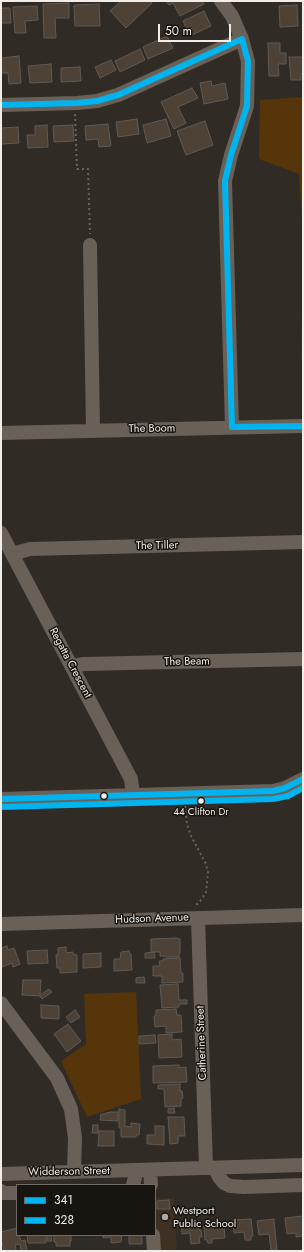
<!DOCTYPE html>
<style>
body{margin:0}
#map{position:relative;width:304px;height:1252px;overflow:hidden;background:#302b25;font-family:Jost,sans-serif}
canvas{display:block}
.frame{position:absolute;inset:0;border:2px solid #f3ede7;pointer-events:none}
.legend{position:absolute;left:16px;top:1184px;width:140px;height:52px;box-sizing:border-box;background:#181410;border:1px solid #706b66;margin:0;padding:5px 7px;list-style:none;font-size:12px;color:#f3ede7}
.legend li{display:flex;align-items:center;gap:8px;height:20px}
.legend b{width:20px;border:1px solid #706b66}
.scale{position:absolute;left:158px;top:24px;width:73px;height:18px;box-sizing:border-box;border:2px solid #f3ede7;border-top:0;padding-left:5px;font-size:12px;line-height:14px;white-space:nowrap;color:#f3ede7;-webkit-text-stroke:3px #181410;paint-order:stroke}
</style>
<div id="map">
<canvas width="304" height="1252"></canvas>
<div class="frame"></div>
<ul class="legend">
<li><b style="height:5px;background:#00b5ef"></b>341</li>
<li><b style="height:5px;background:#00b5ef"></b>328</li>
</ul>
<div class="scale">50 m</div>
</div>
<script>
const ctx = document.querySelector('canvas').getContext('2d');
ctx.lineJoin = 'round';
function fillPath(path, color) { ctx.fillStyle = color; ctx.fill(path, 'evenodd'); }
const shape = rows => new Path2D(rows.map(r => 'M' + r).join(''));
function strokePath(path, color, width, dash) { ctx.strokeStyle = color; ctx.lineWidth = width; ctx.lineCap = dash ? 'butt' : 'round'; ctx.setLineDash(dash || []); ctx.stroke(path); }
function drawText(font, color, halo, rows, align = 'center') {
  ctx.font = font + ' Jost,sans-serif'; ctx.lineWidth = 3; ctx.setLineDash([]); ctx.textBaseline = 'middle'; ctx.strokeStyle = halo; ctx.fillStyle = color; for (const [text, x, y, turn = 0] of rows) {
    ctx.save(); ctx.translate(x, y); ctx.rotate((+turn || 0) * Math.PI / 180); ctx.textAlign = isNaN(turn) ? turn : align; if (halo) ctx.strokeText(text, 0, 0); ctx.fillText(text, 0, 0); ctx.restore();
  }
}
const built = shape([
 [155,1198,174,1198,177,1251,148,1251,155,1235]
]);
const green = shape([
 [303,97,303,238,299,174,259,159,260,100],
 [303,253,303,360,301,360],
 [136,992,141,1099,87,1117,61,1061,86,1044,84,994]
]);
const building = shape([
 [121,1,151,1,152,3,126,28,110,11,121,1],
 [166,1,202,1,204,4,180,16,173,3,169,5,166,1],
 [69,3,69,18,55,18,56,38,44,38,43,4,69,3],
 [99,4,100,26,75,26,74,5,99,4],
 [297,5,298,26,280,27,279,6,297,5],
 [37,6,38,20,25,21,26,33,15,33,13,7,37,6],
 [1,8,10,8,11,23,1,23,1,8],
 [204,11,211,26,190,36,183,21,204,11],
 [167,36,173,48,148,59,143,47,167,36],
 [268,43,280,43,280,53,286,53,286,64,278,64,279,76,269,76,268,43],
 [140,49,145,60,120,72,115,61,140,49],
 [19,56,21,83,9,84,8,73,2,73,1,58,19,56],
 [289,57,303,57,303,73,301,74,301,80,291,80,289,57],
 [111,60,116,70,100,78,95,67,111,60],
 [51,64,52,82,30,83,28,66,51,64],
 [80,67,81,81,61,82,61,68,80,67],
 [211,81,212,86,225,83,228,99,204,104,200,83,211,81],
 [192,88,198,98,178,107,186,123,174,129,161,102,192,88],
 [137,119,139,134,118,137,116,122,137,119],
 [166,119,171,136,147,143,143,125,166,119],
 [205,121,213,145,186,155,177,131,205,121],
 [108,124,111,146,99,147,98,139,86,140,85,126,108,124],
 [47,125,48,147,28,148,27,135,35,135,35,126,47,125],
 [73,125,74,141,54,142,53,126,73,125],
 [18,127,19,143,1,144,1,128,18,127],
 [176,938,180,939,180,953,179,953,179,957,166,957,166,956,160,956,160,952,151,952,151,939,176,938],
 [7,946,8,950,14,948,20,964,13,967,12,963,2,967,1,948,7,946],
 [66,947,66,953,73,952,73,954,77,955,77,972,60,973,60,968,57,968,56,955,58,955,58,948,66,947],
 [47,950,48,963,28,964,27,951,47,950],
 [129,951,130,954,131,954,132,970,114,971,114,959,120,959,121,952,129,951],
 [154,952,155,958,145,958,145,953,154,952],
 [101,953,101,967,83,968,83,954,101,953],
 [180,958,181,973,183,973,183,982,162,983,162,976,153,976,153,966,160,966,159,961,163,961,163,959,180,958],
 [144,977,145,983,136,983,136,978,144,977],
 [23,980,41,980,40,995,49,989,52,992,42,999,40,996,22,995,23,980],
 [178,984,179,1000,187,1000,187,1004,179,1004,179,1007,162,1008,160,985,178,984],
 [41,1005,59,1006,59,1019,41,1018,41,1005],
 [176,1009,177,1015,181,1015,182,1032,166,1033,166,1026,155,1027,154,1016,156,1016,156,1010,176,1009],
 [75,1010,80,1017,71,1023,66,1017,75,1010],
 [68,1024,81,1041,67,1052,54,1034,68,1024],
 [172,1034,172,1040,181,1039,182,1057,159,1058,158,1035,172,1034],
 [155,1035,156,1043,139,1044,139,1036,155,1035],
 [179,1065,179,1068,186,1067,187,1082,153,1083,153,1066,179,1065],
 [180,1084,180,1091,182,1091,183,1098,181,1099,181,1106,165,1107,164,1089,158,1089,158,1085,180,1084],
 [174,1108,175,1113,168,1113,168,1109,174,1108],
 [119,1109,125,1110,125,1126,131,1127,131,1123,140,1124,139,1135,136,1135,136,1137,121,1137,121,1128,119,1128,119,1109],
 [111,1112,118,1112,118,1121,100,1120,101,1114,106,1114,106,1113,111,1112],
 [168,1117,184,1117,185,1136,178,1136,178,1143,170,1144,168,1117],
 [93,1125,98,1125,98,1133,92,1133,93,1125],
 [155,1126,164,1126,164,1145,147,1144,147,1135,155,1135,155,1126],
 [99,1131,114,1131,114,1146,98,1146,99,1131],
 [169,1200,170,1209,157,1209,157,1201,169,1200],
 [303,1216,303,1236,296,1237,296,1233,287,1234,285,1218,303,1216],
 [251,1219,253,1236,251,1236,251,1240,245,1240,244,1232,234,1233,233,1220,251,1219],
 [274,1219,277,1251,271,1251,269,1234,259,1235,257,1221,274,1219],
 [189,1222,189,1225,198,1224,199,1230,201,1230,202,1237,199,1237,200,1243,191,1244,190,1233,182,1234,181,1223,189,1222],
 [220,1224,220,1225,224,1225,225,1238,212,1239,212,1243,208,1243,207,1240,205,1240,204,1226,207,1226,207,1225,220,1224],
 [17,1228,17,1235,19,1235,21,1241,25,1240,27,1251,21,1251,20,1244,15,1245,16,1249,13,1251,4,1251,1,1238,1,1232,17,1228],
 [27,1235,46,1235,46,1243,28,1243,27,1235],
 [47,1235,51,1235,52,1241,47,1241,47,1235],
 [54,1235,71,1235,71,1241,70,1241,70,1246,56,1246,56,1242,54,1242,54,1235],
 [103,1235,122,1235,121,1242,111,1243,111,1237,103,1238,103,1235],
 [129,1235,142,1235,142,1244,129,1244,129,1235]
]);
const path = shape([
 [75,114,77,169,88,169,90,234],
 [185,806,187,824,191,836,206,864,208,873,206,892,202,899,197,904,196,908]
]);
const minor = shape([
 [221,1,232,16,242,39,248,61,247,106,231,155,225,181,232,427],
 [1,105,77,103,97,101,118,95,242,39],
 [90,245,93,430],
 [1,433,303,426],
 [1,533,131,779,133,795],
 [12,554,30,549,303,542],
 [72,666,84,664,303,659],
 [1,799,273,791,285,788,303,779],
 [198,918,206,1168],
 [1,924,303,915],
 [1,1003,57,1078,71,1109,75,1138,74,1172],
 [215,1168,219,1177,224,1183,230,1186,244,1187,303,1185],
 [150,1170,151,1185],
 [1,1174,303,1165],
 [133,1185,137,1170],
 [1,1191,4,1193,17,1193],
 [153,1235,154,1251]
]);
const bus1 = shape([
 [1,105,77,103,97,101,118,95,242,39],
 [232,427,225,181,231,155,247,106,248,61,242,39],
 [232,427,303,426],
 [1,799,273,791,285,788,303,779]
]);
const bus2 = shape([
 [1,807,273,799,288,796,303,788]
]);
const markers = [
 [104,796,3.5,"#f3ede7"],
 [201,801,3.5,"#f3ede7"],
 [165,1217,4,"#afa9a3"]
];
const busNames = [
 ["44 Clifton Dr",201,813]
];
const streetNames = [
 ["The Boom",152,429,-1],
 ["The Tiller",157,546,-1],
 ["The Beam",187,662,-1],
 ["Regatta Crescent",70,663,62],
 ["Hudson Avenue",152,919,-2],
 ["Catherine Street",202,1043,-92],
 ["Widderson Street",69,1172,-1]
];
const poiNames = [
 ["Westport",173,1211],
 ["Public School",173,1224]
];
fillPath(built, '#3e3124');
fillPath(green, '#56350b');
fillPath(building, '#4d4235');
strokePath(building, '#5f5a56', 1);
strokePath(path, '#6b645d', 2, [2, 3]);
strokePath(minor, '#696158', 14);
strokePath(bus1, '#00b5ef', 6);
strokePath(bus2, '#00b5ef', 6);
for (const [x, y, r, color] of markers) { const dot = new Path2D(); dot.arc(x, y, r, 0, 2 * Math.PI); ctx.fillStyle = color; ctx.fill(dot); strokePath(dot, '#181410', 1.5); }
drawText('10px', '#f3ede7', '#181410', busNames);
drawText('11px', '#f3ede7', '#181410', streetNames);
drawText('11px', '#f3ede7', '#181410', poiNames, 'left');
</script>
